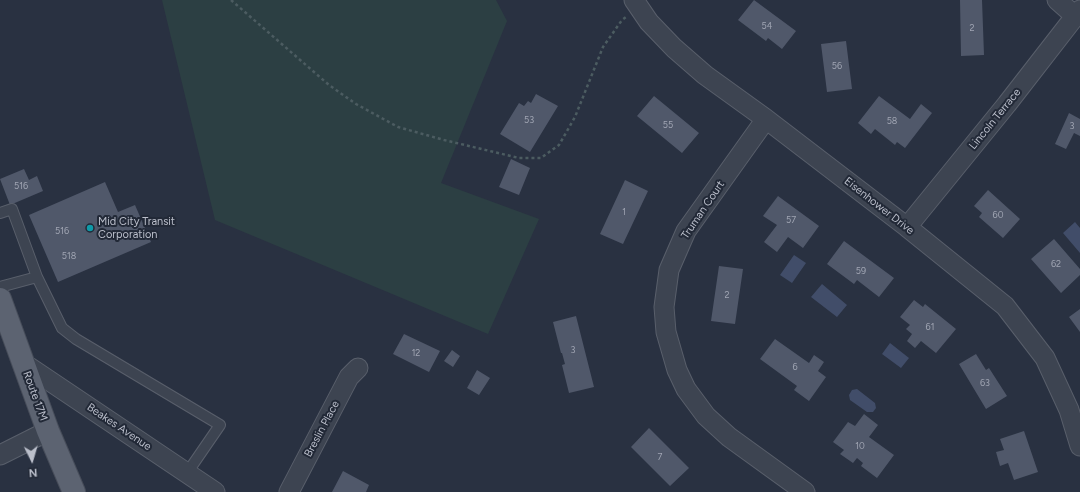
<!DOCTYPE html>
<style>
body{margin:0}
#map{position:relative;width:1080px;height:492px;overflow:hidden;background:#293141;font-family:Figtree,sans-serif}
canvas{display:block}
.north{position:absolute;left:12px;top:440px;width:40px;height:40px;-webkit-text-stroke:3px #222937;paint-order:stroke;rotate:175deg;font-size:11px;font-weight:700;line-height:16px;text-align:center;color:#bbbfcb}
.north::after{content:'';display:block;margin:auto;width:14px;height:18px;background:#bbbfcb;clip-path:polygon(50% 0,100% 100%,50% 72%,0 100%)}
</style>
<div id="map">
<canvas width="1080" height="492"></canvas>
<div class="north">N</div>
</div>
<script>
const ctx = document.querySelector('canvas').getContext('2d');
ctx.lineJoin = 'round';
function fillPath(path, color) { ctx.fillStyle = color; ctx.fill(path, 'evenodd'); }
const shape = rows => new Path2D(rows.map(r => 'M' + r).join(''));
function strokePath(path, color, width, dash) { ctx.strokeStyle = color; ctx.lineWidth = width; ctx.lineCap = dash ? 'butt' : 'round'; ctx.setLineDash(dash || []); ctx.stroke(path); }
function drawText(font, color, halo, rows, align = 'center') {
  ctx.font = font + ' Figtree,sans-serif'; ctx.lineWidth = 4; ctx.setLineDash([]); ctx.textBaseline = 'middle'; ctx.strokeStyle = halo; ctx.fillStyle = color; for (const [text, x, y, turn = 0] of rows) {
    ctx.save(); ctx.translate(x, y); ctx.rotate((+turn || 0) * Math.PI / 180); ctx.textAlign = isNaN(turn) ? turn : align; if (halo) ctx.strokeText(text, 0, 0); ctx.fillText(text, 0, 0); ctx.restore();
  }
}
const green = shape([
 [162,0,496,0,507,21,441,183,539,219,488,334,215,220]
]);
const water = shape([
 [1075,222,1080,228,1080,253,1063,233],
 [794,255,806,263,792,283,780,275],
 [822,284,847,305,837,317,811,297],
 [890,343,909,358,901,368,882,354],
 [857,389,875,403,876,408,873,412,867,412,850,400,849,395,852,390]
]);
const building = shape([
 [754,0,796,31,782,49,768,38,766,41,738,20],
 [960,0,982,0,984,55,961,56],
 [846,41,852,89,827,92,821,44],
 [536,94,558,106,530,152,500,134,519,103,524,106,528,101,531,103],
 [654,96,699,133,682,153,637,116],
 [879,96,910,119,921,104,932,113,905,148,897,142,895,145,875,129,871,134,858,123],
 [1069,113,1080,119,1080,136,1074,133,1066,149,1055,144],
 [511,159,530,168,519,195,499,187],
 [24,169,29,180,37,176,43,191,10,205,0,179],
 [625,180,648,191,623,244,600,234],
 [105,182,118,212,135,205,151,242,58,282,29,215],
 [988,190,1020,219,1003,238,979,217,982,213,974,206],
 [778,196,819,226,803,248,788,237,777,252,764,242,777,225,763,216],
 [1054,239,1080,269,1080,275,1061,293,1031,259],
 [844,241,894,278,879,297,857,280,854,284,827,264],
 [719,266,743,269,735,324,711,321],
 [914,300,923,307,925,304,956,329,936,353,921,341,915,348,907,341,912,334,906,329,910,325,900,317],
 [1080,309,1080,332,1069,317],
 [576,316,594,387,569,393,562,365,565,364,562,353,561,353,553,322],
 [404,334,440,351,429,372,393,354],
 [775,339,809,363,814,355,824,362,818,371,826,377,809,401,794,390,797,386,760,359],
 [452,350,460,356,453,367,444,361],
 [976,354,986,370,989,368,1007,396,986,409,959,364],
 [477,370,490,378,479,395,467,388],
 [864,414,878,425,869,437,894,455,877,478,861,466,863,463,857,458,853,463,840,454,844,450,833,442,848,422,855,426],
 [649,428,689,468,670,486,631,447],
 [1024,431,1038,472,1014,480,1008,463,1000,466,996,452,1004,450,1000,439],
 [343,471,369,485,366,492,332,492]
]);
const path = shape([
 [231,0,329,85,356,104,398,127,444,140,519,158,541,158,559,145,575,117,603,47,622,20,626,17]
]);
const lane = shape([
 [0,213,12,209,37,277],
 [0,287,37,277,62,328,76,339,220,425,187,473]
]);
const street = shape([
 [634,0,649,22,674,48,705,75,766,119,907,227,1005,306,1045,358,1069,410,1080,446],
 [1057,0,1075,16],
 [766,119,686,231,669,270,664,307,666,332,677,370,686,389,706,416,729,437,805,492],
 [907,227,1007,104,1080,10],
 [23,363,215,492],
 [0,455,48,431],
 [289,492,349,377,358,368]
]);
const primary = shape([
 [0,299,48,431,74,492]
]);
const markers = [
 [90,228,4,"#0f9aa8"]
];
const numberNames = [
 ["54",767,26],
 ["2",972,28],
 ["56",837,66],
 ["53",529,120],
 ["58",892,121],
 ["55",668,125],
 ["3",1072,126],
 ["516",21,186],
 ["1",624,212],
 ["60",998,215],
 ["57",791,220],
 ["516",62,231],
 ["518",69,256],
 ["62",1056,264],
 ["59",861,271],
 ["2",727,295],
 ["61",930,327],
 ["3",573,350],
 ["12",416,353],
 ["6",795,367],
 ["63",985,383],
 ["10",860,446],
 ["7",660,457]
];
const streetNames = [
 ["Lincoln Terrace",995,119,-51],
 ["Eisenhower Drive",879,206,38],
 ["Truman Court",703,210,-56],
 ["Route 17M",35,396,70],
 ["Beakes Avenue",119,427,34],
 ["Breslin Place",322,429,-62]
];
const poiNames = [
 ["Mid City Transit",98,222],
 ["Corporation",98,235]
];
fillPath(green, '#2c3f43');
fillPath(water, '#414d69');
fillPath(building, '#50586a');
strokePath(lane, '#595f6b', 12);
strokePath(street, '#595f6b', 21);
strokePath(primary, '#474d5a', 24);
strokePath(path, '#4c5c61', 2.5, [3, 3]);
strokePath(lane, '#3d4451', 10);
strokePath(street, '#3d4451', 19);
strokePath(primary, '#5c6371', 22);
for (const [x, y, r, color] of markers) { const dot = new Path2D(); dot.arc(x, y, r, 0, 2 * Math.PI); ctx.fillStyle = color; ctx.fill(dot); strokePath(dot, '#222937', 1.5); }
drawText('9px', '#a0a5b3', null, numberNames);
drawText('11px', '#bbbfcb', '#222937', streetNames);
drawText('11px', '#bbbfcb', '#222937', poiNames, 'left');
</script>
